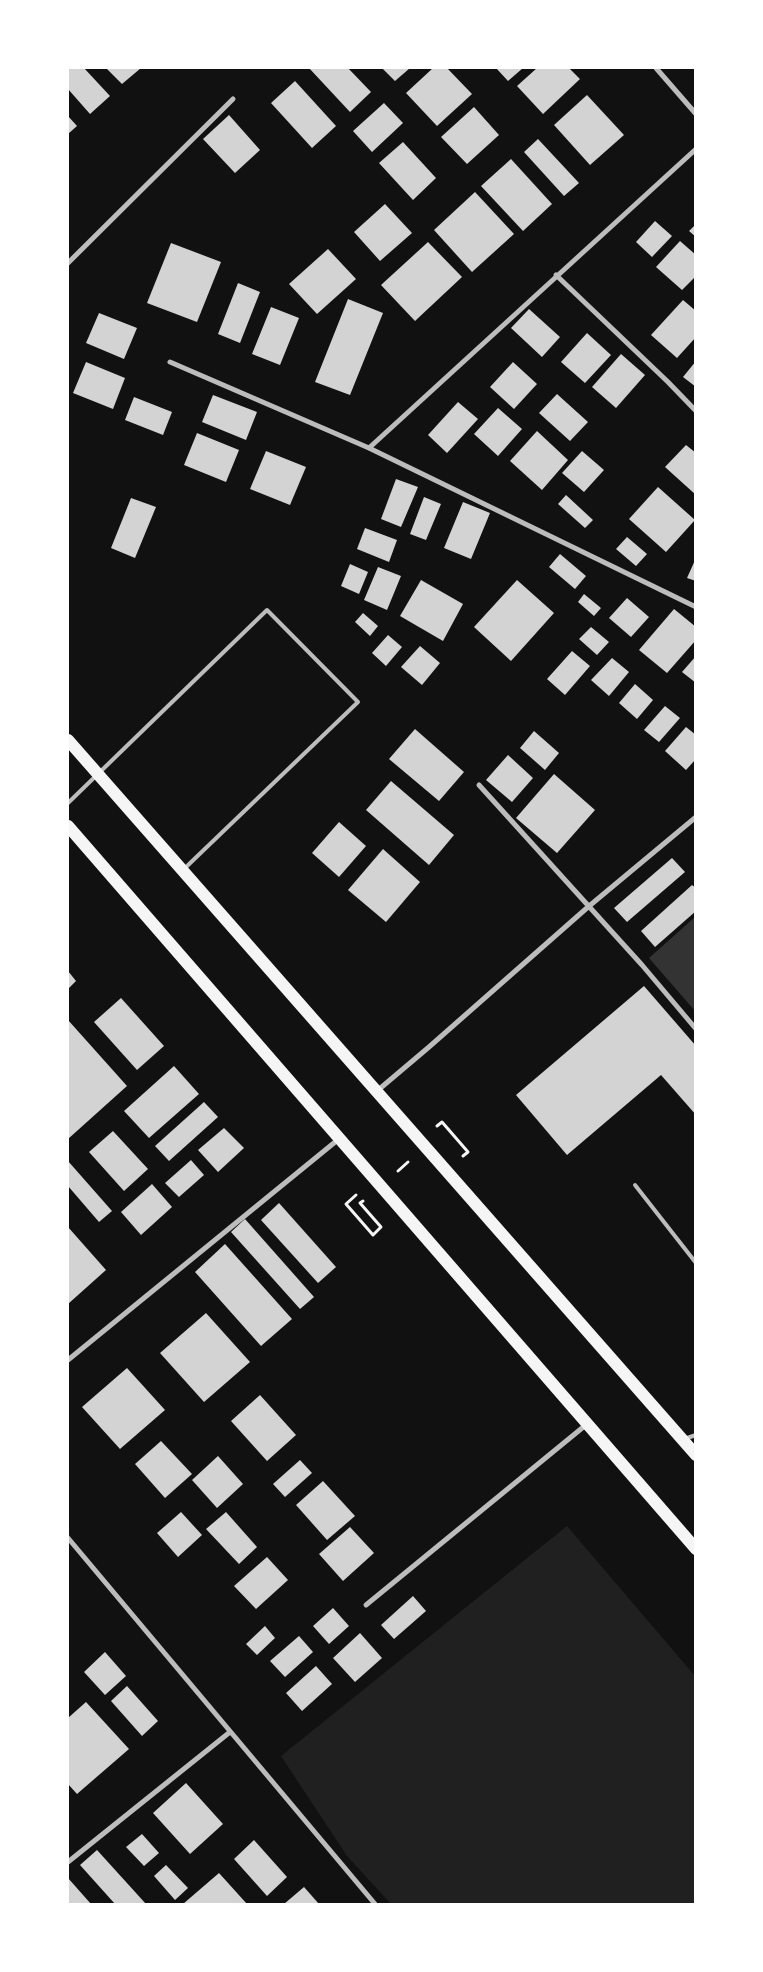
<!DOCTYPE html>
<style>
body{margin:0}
#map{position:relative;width:763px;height:1972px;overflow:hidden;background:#111;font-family:"Titillium Web",sans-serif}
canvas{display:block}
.frame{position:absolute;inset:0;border:69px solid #fff;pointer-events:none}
</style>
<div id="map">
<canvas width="763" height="1972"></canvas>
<div class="frame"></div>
</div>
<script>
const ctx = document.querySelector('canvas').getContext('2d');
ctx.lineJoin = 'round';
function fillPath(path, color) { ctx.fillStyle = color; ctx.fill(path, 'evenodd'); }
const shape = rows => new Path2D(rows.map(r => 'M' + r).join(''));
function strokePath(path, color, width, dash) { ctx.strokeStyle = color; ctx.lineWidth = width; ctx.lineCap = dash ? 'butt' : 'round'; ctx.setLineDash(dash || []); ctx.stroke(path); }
const green = shape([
 [567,1526,695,1676,695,1904,391,1904,347,1856,281,1756]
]);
const water = shape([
 [695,917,695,1011,649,958]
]);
const building = shape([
 [68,68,84,68,110,96,90,114,68,89],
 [106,68,141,68,122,84],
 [309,68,348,68,371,92,350,112],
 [382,68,410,68,395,81],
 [433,68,447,68,472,94,437,126,406,93],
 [496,68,523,68,508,81],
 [537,68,569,68,580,79,543,114,517,86],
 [295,81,336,126,312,148,271,103],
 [587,95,624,135,590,165,554,125],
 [384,103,403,123,372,152,353,131],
 [474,107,499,135,467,164,441,137],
 [229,115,260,150,235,173,203,139],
 [68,116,77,126,68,134],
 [538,139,579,183,564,196,524,152],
 [403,142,436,178,413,200,379,163],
 [511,159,552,204,523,231,481,186],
 [475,192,514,234,472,272,434,230],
 [385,204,412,233,380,261,354,232],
 [655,221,672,236,652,257,636,242],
 [696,224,696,237,689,231],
 [680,241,696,255,696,276,682,290,656,267],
 [428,242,462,277,415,321,381,285],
 [171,243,221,262,197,322,147,303],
 [328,249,356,279,317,314,289,284],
 [238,283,260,292,240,343,218,334],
 [348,299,383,313,350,395,315,382],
 [683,300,696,311,696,337,677,358,651,335],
 [271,307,299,318,280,365,252,354],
 [529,309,560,337,542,357,511,328],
 [99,313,137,328,124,359,86,343],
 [587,333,611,355,585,383,561,362],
 [621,354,645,375,616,408,592,387],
 [696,361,696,387,683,377],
 [86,362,125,378,113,409,73,393],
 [513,362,537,384,514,409,490,387],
 [557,394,588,422,570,441,539,413],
 [213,395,257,412,246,440,202,422],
 [134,397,172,412,163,435,125,420],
 [458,402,478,419,447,453,428,435],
 [498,408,522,429,498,456,474,434],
 [537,431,568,460,542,490,510,461],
 [197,433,239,450,226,482,184,465],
 [686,445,696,453,696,495,665,467],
 [266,451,306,467,290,505,250,489],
 [582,451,604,470,584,492,562,473],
 [396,479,418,487,401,527,381,519],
 [658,487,695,520,666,552,629,519],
 [566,495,593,520,585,528,558,504],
 [424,497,441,504,426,540,410,534],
 [131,498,156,507,135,558,111,548],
 [463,502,490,513,471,559,444,548],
 [365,528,397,540,389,562,357,549],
 [627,537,647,554,636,566,616,549],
 [560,554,586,576,575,589,549,567],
 [696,558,696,581,687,578],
 [350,564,368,572,359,594,341,586],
 [378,567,401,576,387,610,364,600],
 [421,580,463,604,443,641,400,616],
 [517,580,554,613,511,661,474,627],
 [584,594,601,608,594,616,578,602],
 [627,598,649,617,631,637,609,618],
 [674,609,696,627,696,640,667,673,639,650],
 [363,613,378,626,370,636,355,622],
 [591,627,609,642,597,655,579,639],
 [388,635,402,647,386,666,372,653],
 [420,646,440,663,422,685,401,667],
 [572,651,590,666,565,695,547,679],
 [696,656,696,683,682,672],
 [612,658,629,672,609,696,591,680],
 [635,684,653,700,637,719,619,703],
 [665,706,680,718,659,742,644,730],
 [686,727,696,735,696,759,686,770,665,751],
 [415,729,464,772,439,801,389,759],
 [534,731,559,753,545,770,520,748],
 [508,755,533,778,512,802,486,780],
 [554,774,595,810,557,853,516,818],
 [391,781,454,835,429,865,366,810],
 [339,822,366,846,339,877,312,853],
 [383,849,420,882,386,922,348,890],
 [672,858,685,872,627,922,614,908],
 [692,885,696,888,696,911,655,947,641,931],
 [68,971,76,981,68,989],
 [644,986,696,1046,696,1115,661,1075,567,1155,516,1095],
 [121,998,164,1046,137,1070,94,1022],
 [68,1020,127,1086,68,1139],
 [174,1066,199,1094,149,1138,124,1111],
 [204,1102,218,1117,169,1161,155,1146],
 [224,1128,244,1148,218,1172,198,1150],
 [113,1131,148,1169,124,1191,89,1152],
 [191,1160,204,1175,179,1197,165,1183],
 [68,1161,112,1211,99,1222,68,1186],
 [152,1184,172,1207,141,1235,121,1212],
 [279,1203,336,1267,318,1283,261,1220],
 [245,1219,314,1297,300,1309,231,1232],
 [68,1227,106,1270,68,1304],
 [225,1244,292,1319,261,1346,195,1272],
 [206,1313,250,1362,204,1402,160,1353],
 [127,1368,165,1410,120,1449,82,1407],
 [260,1395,296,1435,267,1461,231,1421],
 [161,1441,192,1474,165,1498,135,1464],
 [218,1456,243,1484,217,1508,192,1480],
 [300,1460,312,1473,285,1497,273,1484],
 [323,1481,355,1516,327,1540,296,1505],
 [181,1512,202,1535,178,1557,157,1533],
 [226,1512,257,1547,239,1564,206,1529],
 [350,1527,374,1553,343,1581,319,1554],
 [267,1557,288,1580,256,1609,234,1586],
 [413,1596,426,1611,394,1639,381,1625],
 [333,1608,349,1626,329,1644,313,1626],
 [265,1626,275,1638,257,1655,246,1644],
 [360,1633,382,1658,355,1682,333,1658],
 [299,1636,313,1652,285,1677,270,1661],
 [105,1652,126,1676,105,1695,84,1672],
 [316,1666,332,1684,302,1711,286,1693],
 [127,1686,158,1721,142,1736,111,1701],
 [86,1702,129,1749,77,1794,68,1784,68,1718],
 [186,1783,223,1824,190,1854,153,1813],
 [142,1834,159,1853,144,1866,126,1847],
 [254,1840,287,1877,267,1896,234,1859],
 [97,1850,146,1904,115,1904,80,1865],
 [166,1865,188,1888,175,1900,154,1876],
 [219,1873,247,1904,183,1904],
 [68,1878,91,1904,68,1904],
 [304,1887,319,1904,284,1904]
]);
const path = shape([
 [437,1126,442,1122,468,1152,463,1156],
 [398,1171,408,1162],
 [356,1195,346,1204,373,1235,381,1227,360,1203,363,1201]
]);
const service = shape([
 [68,803,267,610,358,702,185,868],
 [635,1185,696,1263],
 [684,1439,696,1435]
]);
const minor = shape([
 [656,68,696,114],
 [68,263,233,99],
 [556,275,668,382,696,411],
 [170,362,369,448,696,607],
 [369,448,696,149],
 [479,785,642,965,696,1029],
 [377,1091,429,1047,588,907,696,817],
 [68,1360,340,1138],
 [68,1538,375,1904],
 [366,1605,587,1424],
 [68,1862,230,1732]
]);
const primary = shape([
 [68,740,696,1455],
 [68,826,696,1549]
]);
fillPath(green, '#202020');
fillPath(water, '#333');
fillPath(building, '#d3d3d3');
strokePath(path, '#f5f5f5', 3);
strokePath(service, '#bcbcbc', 4);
strokePath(minor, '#bcbcbc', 5);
strokePath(primary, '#f5f5f5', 12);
</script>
